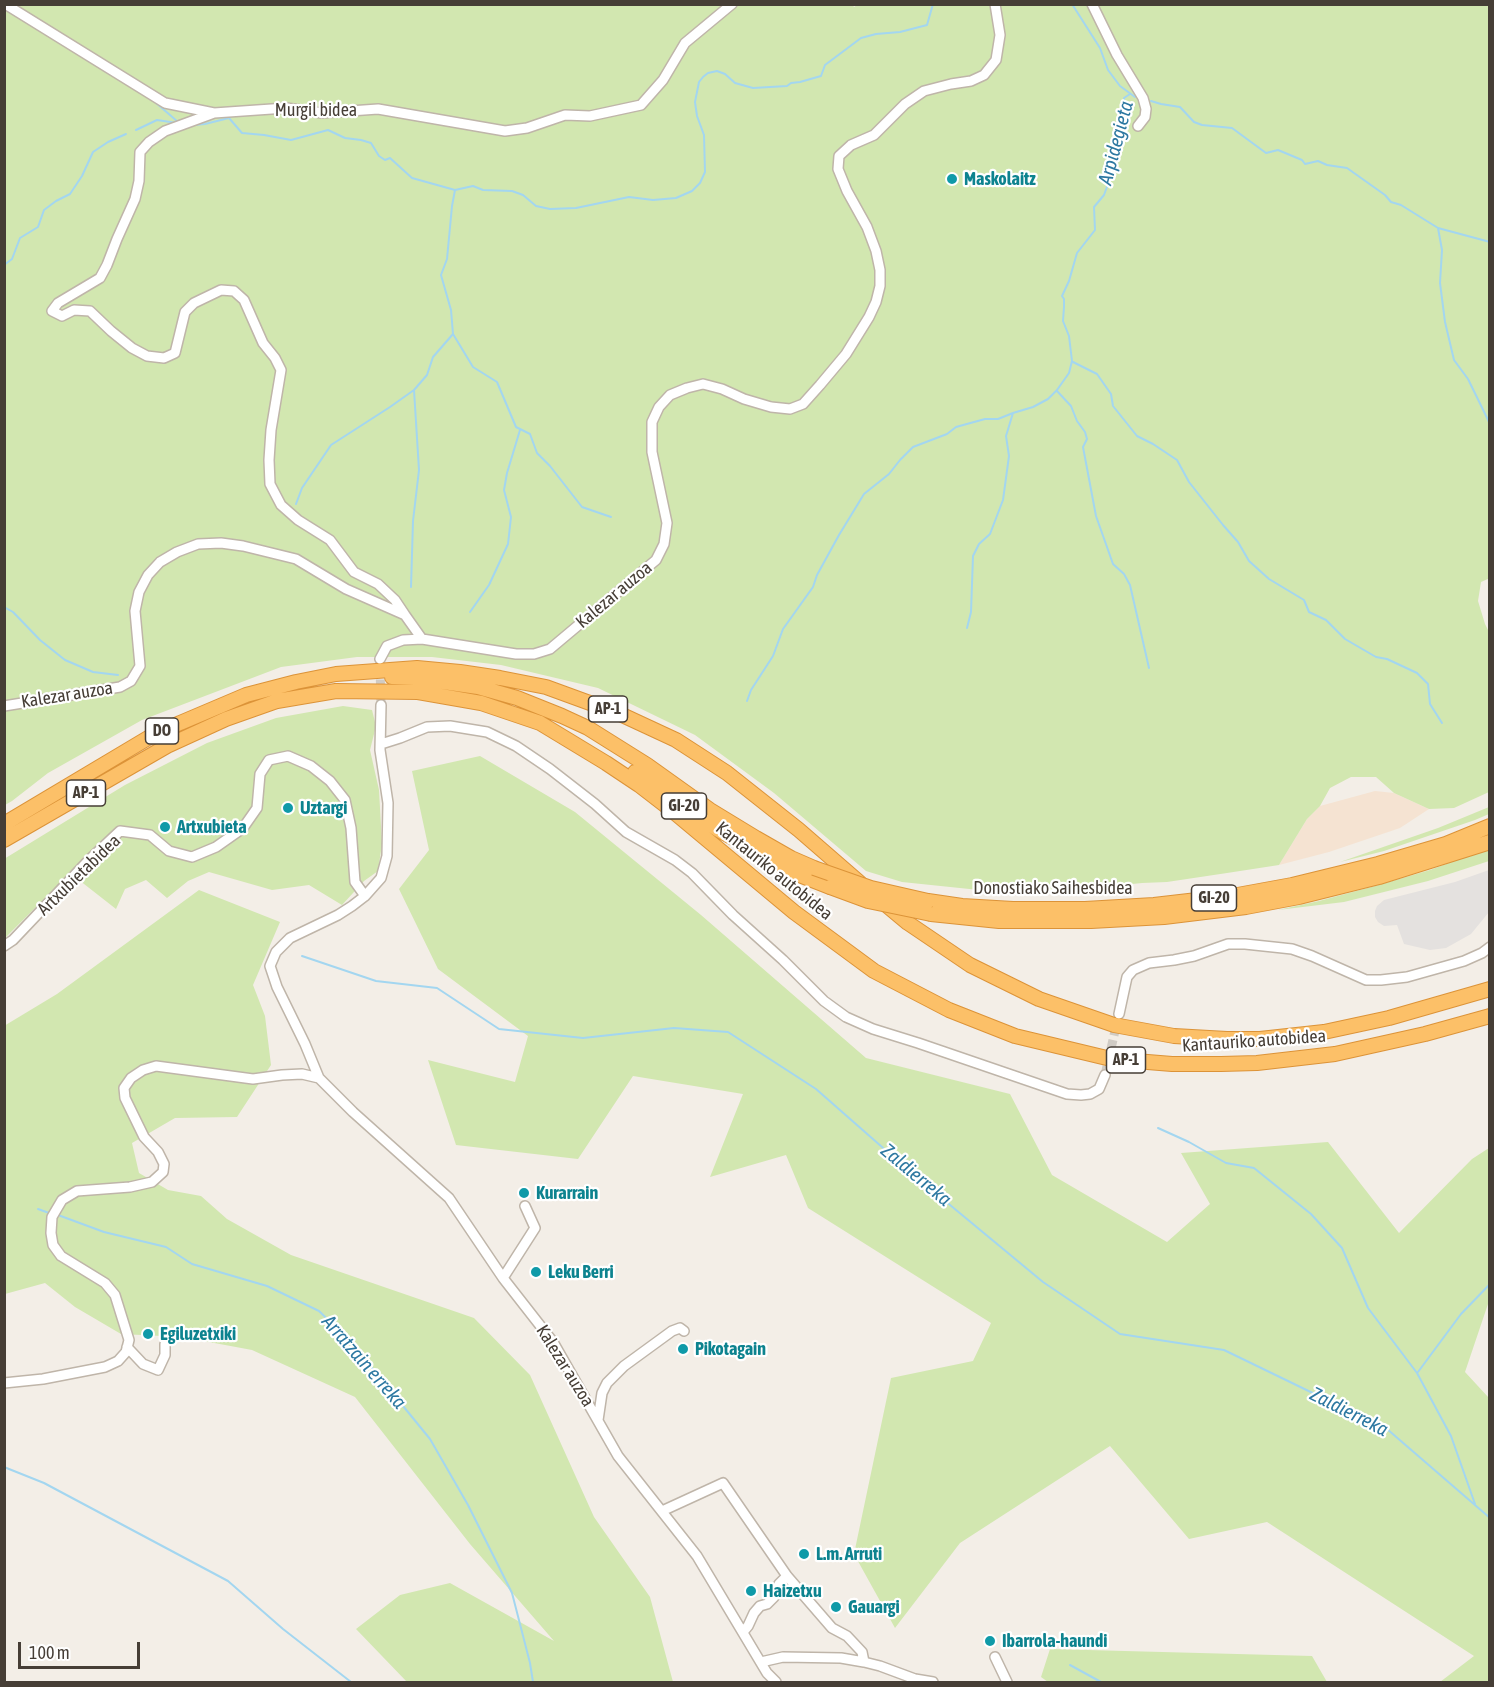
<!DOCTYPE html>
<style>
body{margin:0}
#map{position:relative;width:1494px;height:1687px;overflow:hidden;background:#f3eee7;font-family:"Asap Condensed",sans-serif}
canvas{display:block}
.frame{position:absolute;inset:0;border:6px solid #463e36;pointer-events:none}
.scale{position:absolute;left:18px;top:1642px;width:122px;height:27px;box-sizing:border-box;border:3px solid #463e36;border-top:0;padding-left:8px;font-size:18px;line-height:21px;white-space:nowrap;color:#463e36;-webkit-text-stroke:4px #fff;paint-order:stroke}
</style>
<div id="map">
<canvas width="1494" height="1687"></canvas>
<div class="frame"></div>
<div class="scale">100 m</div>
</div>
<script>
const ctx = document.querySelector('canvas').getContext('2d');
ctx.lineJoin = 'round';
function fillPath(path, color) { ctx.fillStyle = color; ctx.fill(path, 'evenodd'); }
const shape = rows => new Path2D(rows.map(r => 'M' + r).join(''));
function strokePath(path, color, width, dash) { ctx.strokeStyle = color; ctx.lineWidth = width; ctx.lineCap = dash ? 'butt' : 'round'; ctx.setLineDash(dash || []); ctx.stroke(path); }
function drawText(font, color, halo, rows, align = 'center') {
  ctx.font = font + ' "Asap Condensed",sans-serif'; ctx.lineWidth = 4.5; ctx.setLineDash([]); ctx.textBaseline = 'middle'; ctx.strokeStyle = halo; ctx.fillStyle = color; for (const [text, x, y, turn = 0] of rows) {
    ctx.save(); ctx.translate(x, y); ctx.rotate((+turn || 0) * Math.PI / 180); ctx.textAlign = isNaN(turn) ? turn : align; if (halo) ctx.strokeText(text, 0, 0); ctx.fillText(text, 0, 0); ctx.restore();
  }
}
const commercial = shape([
 [1375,791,1394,793,1429,809,1400,828,1329,852,1279,865,1307,819,1320,806]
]);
const green = shape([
 [852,4,854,7,859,4,1489,5,1490,578,1481,582,1478,601,1485,624,1489,632,1489,792,1454,808,1429,809,1394,793,1376,777,1351,777,1330,788,1320,806,1307,819,1279,865,1227,873,1167,882,1142,883,1082,889,979,890,902,882,866,871,774,793,695,735,598,688,501,665,432,657,357,657,281,667,142,720,48,773,12,801,5,805,5,5],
 [343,706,372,710,376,726,370,750,379,790,382,844,378,871,364,881,342,905,309,885,272,890,209,872,188,881,167,898,146,880,125,889,116,909,70,873,5,938,4,859,125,785,207,743,276,718],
 [480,756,575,812,701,915,866,1058,1010,1094,1052,1175,1167,1242,1210,1204,1181,1153,1328,1142,1399,1233,1472,1159,1489,1148,1489,1301,1465,1372,1489,1398,1489,1682,1440,1682,1474,1656,1267,1522,1189,1539,1110,1446,960,1543,895,1628,854,1554,891,1378,973,1361,991,1323,808,1208,786,1155,710,1177,743,1094,633,1076,578,1159,456,1145,428,1060,515,1082,528,1036,438,969,399,889,429,850,412,771],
 [1489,807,1489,814,1475,820,1384,851,1340,862,1438,828],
 [1489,848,1489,861,1428,881,1344,902,1278,910,1319,901,1375,886,1430,870],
 [199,890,280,922,253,985,265,1016,271,1065,237,1117,175,1118,132,1143,139,1173,168,1190,201,1196,227,1219,291,1255,474,1318,530,1375,594,1517,650,1597,673,1682,407,1682,356,1629,400,1595,450,1583,554,1641,470,1544,355,1397,252,1350,182,1337,121,1334,75,1307,45,1283,5,1294,4,1026,57,994],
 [1050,1649,1312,1656,1327,1682,1048,1682,1041,1677]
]);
const parking = shape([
 [1489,870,1489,912,1471,934,1446,948,1430,950,1404,944,1397,925,1384,926,1378,922,1375,917,1375,911,1377,906,1384,900,1455,882]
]);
const stream = shape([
 [1072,4,1100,48,1108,70,1120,86,1135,97],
 [1151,101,1161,104,1180,107,1194,122,1202,125,1232,128,1266,153,1278,150,1302,160,1305,164,1318,161,1327,165,1347,168,1385,195,1391,202,1401,205,1438,228,1490,242],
 [155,102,178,122],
 [194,125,205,124,229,118,242,133,264,135,291,140,328,130,345,138,361,140,371,143,379,156,385,160,390,158,412,178,455,190,473,186,483,190,512,191,523,195,536,206,550,209,576,208,629,197,653,200,676,198,692,191,700,183,705,172,704,135,697,116,695,102,699,82,703,77,708,73,717,71,725,74,735,83,753,88,787,86,791,83,800,82,821,76,825,65,861,38,876,34,900,32,927,25,933,4],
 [136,130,157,120,177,123],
 [455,190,452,206,447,259,441,275,451,310,453,334,473,367,497,382,516,427,530,434,537,453,550,466,582,507,611,517],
 [1438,228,1442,250,1440,283,1445,322,1454,360,1468,379,1490,424],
 [4,265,12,259,20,238,38,227,44,210,56,201,70,194,82,176,93,152,108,142,126,134],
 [1073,362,1097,374,1111,394,1113,406,1137,436,1153,444,1177,460,1189,482,1223,525,1238,542,1249,561,1269,579,1304,600,1309,612,1326,620,1345,639,1376,657,1387,659,1417,673,1428,684,1430,704,1442,723],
 [1057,391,1071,406,1077,421,1085,432,1087,439,1083,447,1096,516,1113,564,1124,574,1130,585,1149,668],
 [296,504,302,488,331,445,390,407,414,390,427,375,433,357,453,334],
 [411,587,413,521,419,470,414,390],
 [4,607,13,612,40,640,65,660,93,672,118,675],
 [470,612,489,585,508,544,511,517,504,490,507,473,520,430],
 [967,628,971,612,973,556,979,544,990,534,1003,500,1009,456,1006,436,1013,413],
 [747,701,751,690,773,656,783,629,813,587,817,575,839,535,864,494,889,474,900,460,913,447,947,434,956,427,985,419,998,419,1013,413,1033,407,1048,399,1057,390,1069,373,1072,361,1069,336,1063,321,1064,307,1064,299,1062,296,1069,281,1077,253,1095,230,1094,207,1104,195,1108,184,1114,150,1121,142,1124,120,1124,98,1130,94],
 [302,956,376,981,437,988,499,1029,583,1038,674,1028,728,1032,816,1089,915,1176,1043,1282,1120,1334,1224,1350,1387,1429,1490,1518],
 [1158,1128,1189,1142,1226,1163,1254,1168,1311,1214,1342,1248,1368,1308,1417,1373,1451,1436,1475,1504],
 [38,1209,49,1213],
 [58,1215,104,1232,166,1247,192,1264,267,1286,319,1311,350,1341,430,1439,468,1505,512,1593,530,1663,533,1682],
 [1418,1372,1461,1314,1490,1284],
 [4,1467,44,1483,228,1581,283,1629,351,1682],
 [1070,1665,1101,1682]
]);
const minorTunnel = shape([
 [380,666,381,705],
 [1105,1075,1117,1022]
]);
const minor = shape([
 [5,4,165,103,214,113,286,108,322,113,378,109,505,131,527,128,565,115,590,116,641,105,663,80,685,43,732,4],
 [1092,4,1117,55,1143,98,1146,109,1145,117,1138,126],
 [214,113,165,131,149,142,140,152,139,181,135,199,117,239,107,265,100,278,58,303,52,311,62,316,74,310,90,311,111,331,132,348,147,356,164,358,175,353,185,312,194,303,221,290,234,291,244,300,263,343,275,358,281,370,271,430,269,460,270,484,281,505,298,520,330,540,354,572,378,584,395,600,405,615],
 [380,659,387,646,403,640,422,639,516,654,534,654,550,649,656,560,664,544,667,523,652,452,652,422,659,407,670,395,687,388,703,384,722,389,744,399,771,407,790,409,803,404,820,385,846,354,869,317,876,302,880,286,880,270,876,251,867,227,847,191,838,169,839,156,851,145,874,135,905,104,924,91,951,84,971,81,984,75,996,60,1000,35,995,4],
 [381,705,380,750,388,803,387,856,381,878,365,896,352,906,338,915,290,938,276,952,270,966,277,987,305,1044,319,1078,353,1112,449,1198,503,1278,553,1342,618,1456,697,1556,767,1673,776,1682],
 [4,706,120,687,131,681,140,666,135,611,139,592,148,575,160,562,177,552,198,544,221,543,243,546,296,559,346,589,405,615,422,639],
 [381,744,400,738,427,727,450,726,487,732,516,746,550,769,595,804,626,832,675,860,692,873,733,915,783,960,824,1001,846,1017,873,1029,918,1043,1067,1094,1081,1095,1090,1094,1099,1089,1105,1075],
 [4,946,13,940,88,861,120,831,150,835,169,851,192,857,216,847,243,828,257,808,260,774,269,760,288,756,311,766,330,781,345,800,351,828,355,882,365,896],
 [1119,1014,1127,977,1133,970,1149,963,1174,960,1194,956,1228,944,1245,944,1292,949,1312,956,1366,980,1381,980,1407,977,1464,961,1482,953,1490,947],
 [503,1278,535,1228,525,1206],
 [127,1347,143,1364,158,1370,165,1355,165,1344],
 [4,1383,43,1379,105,1367,118,1361,126,1352,129,1340,115,1295,105,1283,61,1256,53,1245,51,1233,52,1217,62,1200,77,1191,130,1187,152,1182,163,1172,164,1164,158,1152,144,1137,125,1098,124,1088,131,1078,143,1070,156,1066,253,1079,282,1075,302,1074,319,1078],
 [598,1420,602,1393,607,1383,624,1366,672,1331,680,1328,684,1331],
 [662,1511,723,1483,787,1576,832,1628,847,1636,862,1652,864,1662,880,1666,915,1679,933,1682],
 [743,1632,748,1626,754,1613,760,1606,767,1604,774,1597,779,1584,787,1576],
 [995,1657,1007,1682],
 [761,1662,783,1657,841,1658,864,1662]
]);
const highway = shape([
 [392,677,416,678,478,687,517,698,562,716,588,728,647,765,710,810,756,838,791,858,814,868],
 [635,772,717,829,802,876,830,887],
 [4,824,148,738,180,723,246,695,296,682,336,674,417,668,460,672,500,678,546,687,620,714,676,740,727,773,799,830,860,883],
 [4,840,167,746,226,719,277,701,336,691,418,692,481,703,540,723,606,763,639,785,674,812,794,912,874,971,949,1010,1015,1036,1111,1059,1172,1064,1221,1064,1257,1063,1335,1054,1425,1034,1490,1016],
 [928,901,962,906,1013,909,1085,909,1154,905,1232,896,1292,885,1378,864,1446,844,1490,826],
 [884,903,908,923,970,965,1039,999,1114,1025,1174,1036,1227,1039,1260,1039,1324,1032,1389,1018,1490,989],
 [931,914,999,921,1091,921,1164,917,1246,907,1299,897,1379,877,1490,842]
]);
const highwayBridge = shape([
 [814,868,871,888,928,901],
 [830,887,868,901,931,914]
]);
const markers = [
 [952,179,6,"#0f9aa8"],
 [288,808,6,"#0f9aa8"],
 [165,827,6,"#0f9aa8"],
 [524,1193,6,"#0f9aa8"],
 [536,1272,6,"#0f9aa8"],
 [148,1334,6,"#0f9aa8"],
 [683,1349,6,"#0f9aa8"],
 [804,1554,6,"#0f9aa8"],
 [751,1591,6,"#0f9aa8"],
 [836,1607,6,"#0f9aa8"],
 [990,1641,6,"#0f9aa8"]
];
const shields = [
 [608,709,39],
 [162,731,33],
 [86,793,39],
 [684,806,45],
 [1214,898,45],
 [1126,1060,39]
];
const shieldNames = [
 ["AP-1",608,709],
 ["DO",162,731],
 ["AP-1",86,793],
 ["GI-20",684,806],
 ["GI-20",1214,898],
 ["AP-1",1126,1060]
];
const streetNames = [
 ["Murgil bidea",316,110],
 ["Kalezar auzoa",614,595,-40],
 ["Kalezar auzoa",67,695,-9],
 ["Kantauriko autobidea",774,871,39],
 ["Artxubietabidea",79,875,-44],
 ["Donostiako Saihesbidea",1053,888],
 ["Kantauriko autobidea",1254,1041,-4],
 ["Kalezar auzoa",565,1366,58]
];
const cultureNames = [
 ["Maskolaitz",964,179],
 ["Uztargi",300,808],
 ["Artxubieta",177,827],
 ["Kurarrain",536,1193],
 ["Leku Berri",548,1272],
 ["Egiluzetxiki",160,1334],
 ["Pikotagain",695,1349],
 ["L.m. Arruti",816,1554],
 ["Haizetxu",763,1591],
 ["Gauargi",848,1607],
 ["Ibarrola-haundi",1002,1641]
];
const waterNames = [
 ["Arpidegieta",1116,143,-75],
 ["Zaldierreka",916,1175,40],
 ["Arratzain erreka",364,1362,49],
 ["Zaldierreka",1349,1412,27]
];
fillPath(commercial, '#f5e3d2');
fillPath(green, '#d2e7b0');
fillPath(parking, '#e4e1df');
strokePath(stream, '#a3d6f0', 2);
strokePath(minorTunnel, '#d0cbc4', 9, [9, 4.5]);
strokePath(minor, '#bfb5a9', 12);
strokePath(highway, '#dc9338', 16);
strokePath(minor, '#fff', 9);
strokePath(highway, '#fcc068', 14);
strokePath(highwayBridge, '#dc9338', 16, []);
strokePath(highwayBridge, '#fcc068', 14);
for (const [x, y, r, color] of markers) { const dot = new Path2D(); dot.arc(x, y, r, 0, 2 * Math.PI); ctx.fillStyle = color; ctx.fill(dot); strokePath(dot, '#fff', 2); }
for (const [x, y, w] of shields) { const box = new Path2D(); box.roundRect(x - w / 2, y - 13, w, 26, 4.5); ctx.fillStyle = '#fff'; ctx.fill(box); strokePath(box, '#463e36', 1.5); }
drawText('bold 16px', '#463e36', null, shieldNames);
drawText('18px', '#463e36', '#fff', streetNames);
drawText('bold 18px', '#0d838f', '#fff', cultureNames, 'left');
drawText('italic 20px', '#2d78a1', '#fff', waterNames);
</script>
